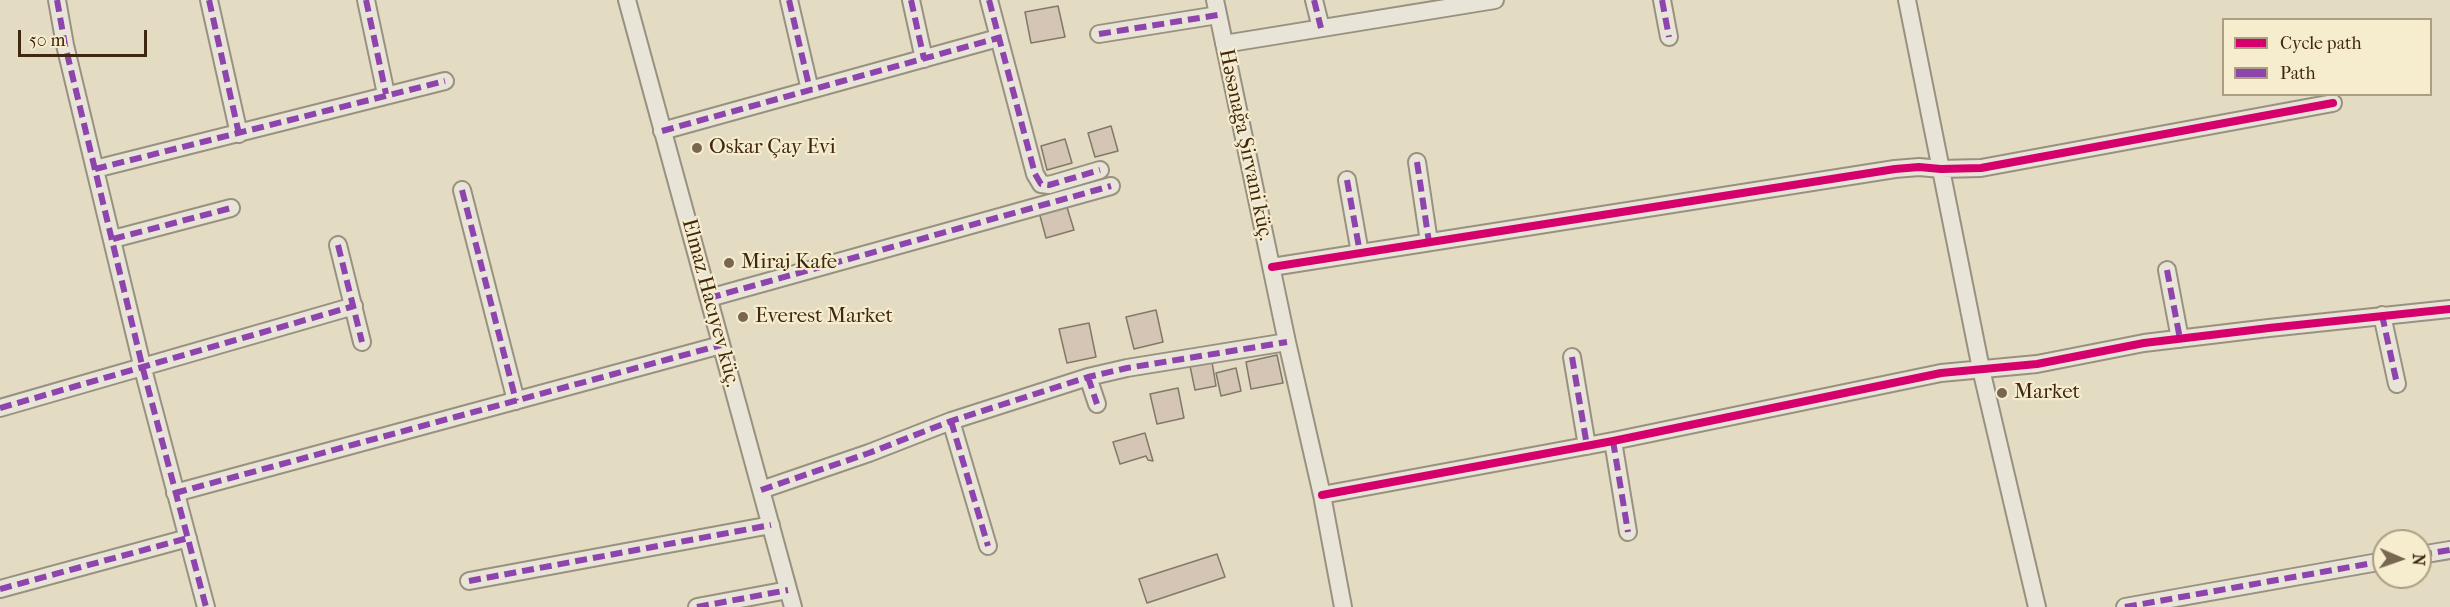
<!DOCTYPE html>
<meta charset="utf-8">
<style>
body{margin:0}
#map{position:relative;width:2450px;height:607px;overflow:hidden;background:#e3dbc2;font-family:"IM FELL French Canon",serif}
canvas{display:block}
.legend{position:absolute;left:2222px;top:18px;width:210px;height:78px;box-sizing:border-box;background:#f6ecce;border:2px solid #ad9d83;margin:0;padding:8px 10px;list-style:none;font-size:18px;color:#3f2712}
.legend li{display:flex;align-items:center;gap:12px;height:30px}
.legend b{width:30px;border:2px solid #ad9d83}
.north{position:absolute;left:2372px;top:529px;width:60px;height:60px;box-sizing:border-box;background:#f6ecce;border:2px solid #ad9d83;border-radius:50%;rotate:92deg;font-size:16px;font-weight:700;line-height:24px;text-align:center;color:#3f2712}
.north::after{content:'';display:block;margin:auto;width:21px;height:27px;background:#786650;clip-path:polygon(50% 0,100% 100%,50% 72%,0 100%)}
.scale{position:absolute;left:18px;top:30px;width:129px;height:27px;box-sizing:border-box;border:3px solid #3f2712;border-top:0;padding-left:8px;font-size:18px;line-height:21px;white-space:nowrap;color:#3f2712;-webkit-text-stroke:4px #f6ecce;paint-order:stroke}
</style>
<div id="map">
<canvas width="2450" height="607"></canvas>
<ul class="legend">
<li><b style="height:8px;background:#d6006c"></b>Cycle path</li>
<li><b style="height:8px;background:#8e44ad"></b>Path</li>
</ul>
<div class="north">N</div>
<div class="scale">50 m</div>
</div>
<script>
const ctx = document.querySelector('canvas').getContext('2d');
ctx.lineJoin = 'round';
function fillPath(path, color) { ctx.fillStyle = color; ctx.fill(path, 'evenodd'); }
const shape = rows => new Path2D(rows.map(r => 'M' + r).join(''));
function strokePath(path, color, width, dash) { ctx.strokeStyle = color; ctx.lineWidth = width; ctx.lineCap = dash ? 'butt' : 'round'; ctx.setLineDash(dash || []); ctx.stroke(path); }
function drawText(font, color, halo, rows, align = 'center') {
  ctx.font = font + ' "IM FELL French Canon",serif'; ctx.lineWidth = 4.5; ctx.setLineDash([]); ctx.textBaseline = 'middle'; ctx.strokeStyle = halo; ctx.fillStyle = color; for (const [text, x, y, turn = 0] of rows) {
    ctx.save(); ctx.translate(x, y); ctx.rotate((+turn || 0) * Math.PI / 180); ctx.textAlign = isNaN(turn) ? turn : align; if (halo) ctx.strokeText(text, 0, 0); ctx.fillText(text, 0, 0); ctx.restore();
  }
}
const building = shape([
 [1058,6,1065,37,1031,43,1025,12,1058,6],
 [1111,126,1118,151,1095,157,1088,133,1111,126],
 [1065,139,1072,163,1047,170,1041,146,1065,139],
 [1066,204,1074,230,1046,238,1039,212,1066,204],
 [1156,310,1163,342,1134,349,1126,317,1156,310],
 [1089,323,1096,357,1067,363,1059,329,1089,323],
 [1277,355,1283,383,1251,389,1246,362,1277,355],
 [1212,362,1216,386,1195,390,1190,366,1212,362],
 [1236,368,1241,391,1221,396,1216,373,1236,368],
 [1178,388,1184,418,1157,424,1150,394,1178,388],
 [1145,433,1153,461,1148,460,1146,456,1120,464,1113,442,1145,433],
 [1217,554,1225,577,1147,603,1139,579,1217,554]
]);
const minor = shape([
 [57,0,65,45,143,369,206,607],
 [209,0,239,134],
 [366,0,386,94],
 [627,0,793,607],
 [789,0,810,90],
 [911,0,924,59],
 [989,0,1035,174,1041,184,1049,185,1100,170],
 [1215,0,1287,342,1322,495,1343,607],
 [1314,0,1321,28],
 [1662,0,1669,37],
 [1907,0,1981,369,2037,607],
 [1099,34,1218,15],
 [1224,44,1495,0],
 [662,131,998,38],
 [1417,162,1429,242],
 [95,169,445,81],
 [1347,180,1360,253],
 [462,190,516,401],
 [113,239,231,208],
 [338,245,362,342],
 [1272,267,1895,169,1919,167,1941,169,1981,168,2333,103],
 [2167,270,2180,339],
 [709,298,1111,186],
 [2382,315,2397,384],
 [1572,357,1587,446],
 [1088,377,1097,404],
 [0,408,354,306],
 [951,421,988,546],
 [1613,441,1628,532],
 [761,490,869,453,951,421,1088,377,1127,368,1287,342],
 [175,493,721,345],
 [1322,495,1613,441,1941,373,2037,364,2144,343,2269,328,2450,309],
 [2420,555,2450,550],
 [469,581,771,525],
 [0,589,188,538],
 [697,607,788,590],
 [2125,607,2384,561]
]);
const quiet = shape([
 [57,0,65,45,143,369,206,607],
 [209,0,239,134],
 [366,0,386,94],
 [789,0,810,90],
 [911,0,924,59],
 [989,0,1035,174,1041,184,1049,185,1100,170],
 [1314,0,1321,28],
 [1662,0,1669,37],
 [1099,34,1218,15],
 [662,131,998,38],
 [1417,162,1429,242],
 [95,169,445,81],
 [1347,180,1360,253],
 [462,190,516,401],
 [113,239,231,208],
 [338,245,362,342],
 [2167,270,2180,339],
 [709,298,1111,186],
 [2382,315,2397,384],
 [1572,357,1587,446],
 [1088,377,1097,404],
 [0,408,354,306],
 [951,421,988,546],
 [1613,441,1628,532],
 [761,490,869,453,951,421,1088,377,1127,368,1287,342],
 [175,493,721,345],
 [2420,555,2450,550],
 [469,581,771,525],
 [0,589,188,538],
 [697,607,788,590],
 [2125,607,2384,561]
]);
const cycleway = shape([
 [1272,267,1895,169,1919,167,1941,169,1981,168,2333,103],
 [1322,495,1613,441,1941,373,2037,364,2144,343,2269,328,2450,309]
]);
const markers = [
 [697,148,6,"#786650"],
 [729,263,6,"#786650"],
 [743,317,6,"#786650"],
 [2002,393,6,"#786650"]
];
const streetNames = [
 ["Həsənağa Şirvani küç.",1245,145,78],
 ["Elmaz Hacıyev küç.",710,303,75]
];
const poiNames = [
 ["Oskar Çay Evi",709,148],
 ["Miraj Kafe",741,263],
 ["Everest Market",755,317],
 ["Market",2014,393]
];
fillPath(building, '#d4c5b4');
strokePath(building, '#817969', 1.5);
strokePath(minor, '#999180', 20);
strokePath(minor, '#e8e4d7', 16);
strokePath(quiet, '#8e44ad', 6, [12, 6]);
strokePath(cycleway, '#d6006c', 8);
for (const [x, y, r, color] of markers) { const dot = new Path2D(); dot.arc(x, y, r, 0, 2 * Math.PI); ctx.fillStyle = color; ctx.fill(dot); strokePath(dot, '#f6ecce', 2); }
drawText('21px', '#3f2712', '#f6ecce', streetNames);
drawText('21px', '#3f2712', '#f6ecce', poiNames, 'left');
</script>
